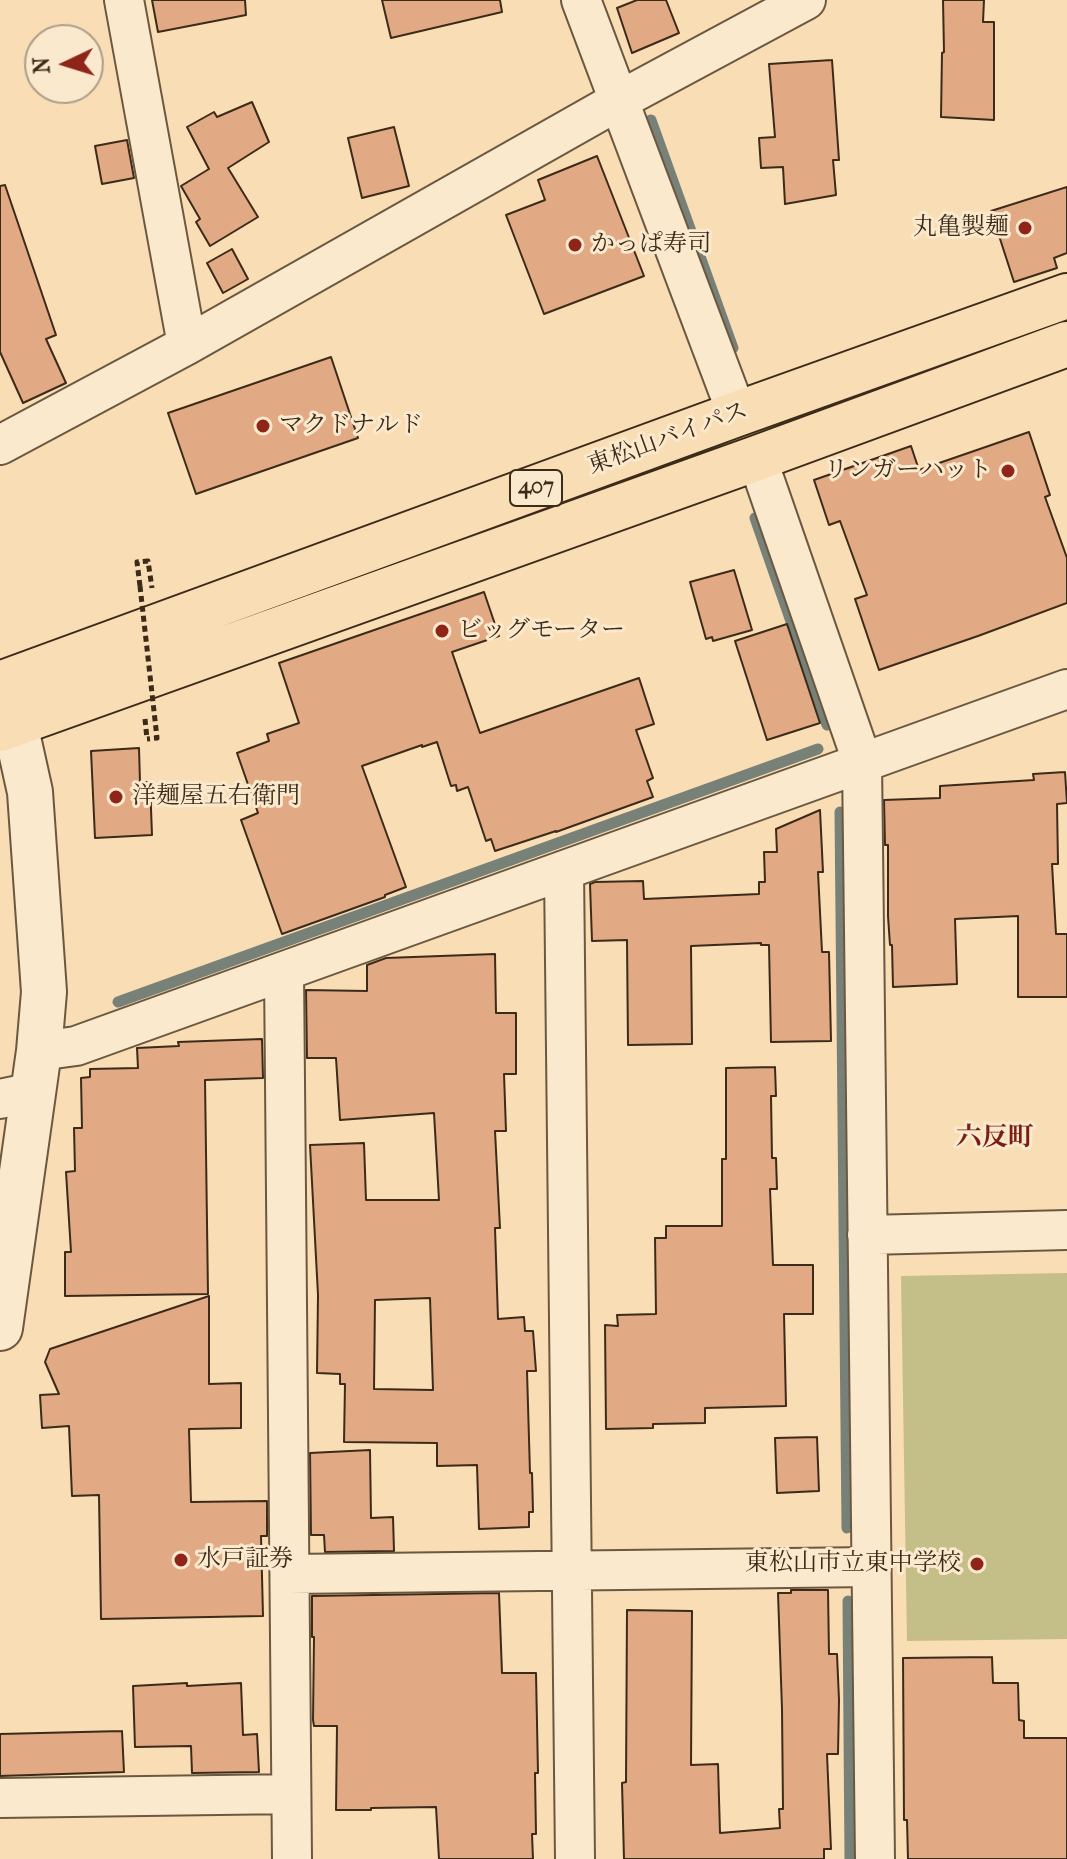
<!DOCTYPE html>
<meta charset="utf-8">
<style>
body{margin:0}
#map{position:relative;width:1067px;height:1859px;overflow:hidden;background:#f9ddb4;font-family:"IM FELL French Canon",serif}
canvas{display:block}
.north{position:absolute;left:24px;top:24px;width:80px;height:80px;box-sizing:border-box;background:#fbe9ce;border:2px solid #af9d86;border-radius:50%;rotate:266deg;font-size:22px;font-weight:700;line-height:32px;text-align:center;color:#3c2b19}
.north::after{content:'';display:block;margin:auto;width:28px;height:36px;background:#8f2418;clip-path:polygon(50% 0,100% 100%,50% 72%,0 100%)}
</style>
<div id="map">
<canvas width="1067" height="1859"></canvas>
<div class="north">N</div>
</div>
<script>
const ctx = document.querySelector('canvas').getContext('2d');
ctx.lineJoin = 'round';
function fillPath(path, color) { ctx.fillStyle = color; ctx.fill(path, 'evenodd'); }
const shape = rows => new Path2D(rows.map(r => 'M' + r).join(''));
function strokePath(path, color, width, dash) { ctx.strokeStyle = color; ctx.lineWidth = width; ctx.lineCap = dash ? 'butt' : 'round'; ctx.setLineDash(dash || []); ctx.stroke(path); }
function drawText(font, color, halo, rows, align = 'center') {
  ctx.font = font + ' "IM FELL French Canon","Noto Serif JP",serif'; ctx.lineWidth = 6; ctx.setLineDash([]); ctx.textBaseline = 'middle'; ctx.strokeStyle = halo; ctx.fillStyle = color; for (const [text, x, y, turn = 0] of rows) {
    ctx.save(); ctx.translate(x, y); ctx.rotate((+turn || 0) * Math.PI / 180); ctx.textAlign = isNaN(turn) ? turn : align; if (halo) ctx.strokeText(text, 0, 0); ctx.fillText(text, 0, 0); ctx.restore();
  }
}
const green = shape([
 [1067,1273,1067,1639,907,1641,901,1276]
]);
const stream = shape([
 [651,120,733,348],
 [755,518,827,725],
 [840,812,847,1528],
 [118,1002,818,749],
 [848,1601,850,1859]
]);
const building = shape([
 [152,0,245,0,246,15,158,32,152,0],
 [382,0,500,0,502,12,391,38,382,0],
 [637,0,666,0,679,33,632,53,617,8,637,0],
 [943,0,984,0,983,22,994,22,994,120,941,117,942,53,944,52,943,0],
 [832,60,839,160,833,160,836,195,785,204,783,167,761,168,759,138,775,137,769,64,832,60],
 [252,102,269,142,228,168,258,217,210,246,196,222,200,219,181,186,209,169,187,127,214,112,217,117,252,102],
 [394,127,409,186,362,198,348,138,394,127],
 [127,140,134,178,102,184,95,146,127,140],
 [597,156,644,276,544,314,506,215,545,200,538,180,597,156],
 [5,185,56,335,46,339,66,383,23,403,0,352,0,186,5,185],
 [1067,187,1067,253,1054,258,1057,268,1014,282,991,211,1067,187],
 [232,249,248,279,223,293,207,263,232,249],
 [331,357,358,438,196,494,168,413,331,357],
 [1029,432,1050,495,1045,497,1067,558,1067,603,978,636,879,670,855,599,867,595,840,521,829,525,814,480,911,446,919,470,1029,432],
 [734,570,752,630,713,641,712,637,706,639,690,582,734,570],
 [484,592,499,636,452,652,480,733,639,678,654,724,636,730,653,778,647,781,653,797,556,832,556,831,495,851,491,839,486,841,468,787,457,791,456,785,451,786,437,742,422,747,422,745,362,766,406,887,385,895,385,897,282,934,241,820,258,813,237,753,269,741,267,734,299,723,279,663,484,592],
 [787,624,820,723,767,740,735,641,787,624],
 [139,748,140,782,150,782,152,835,95,838,91,751,139,748],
 [1065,772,1067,803,1057,804,1058,864,1052,864,1056,934,1067,934,1067,997,1018,997,1018,916,955,919,957,984,893,987,892,945,890,945,888,916,888,845,885,845,884,800,940,798,940,786,1034,780,1033,774,1065,772],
 [820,810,823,872,818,872,822,952,829,952,831,1041,771,1042,769,945,761,945,761,943,691,946,692,1044,628,1045,627,940,592,941,590,884,595,882,643,881,644,899,759,894,759,882,765,882,764,852,777,852,776,829,820,810],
 [495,954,496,1013,516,1013,516,1074,504,1074,506,1131,495,1131,500,1228,495,1228,498,1319,524,1317,525,1331,533,1331,536,1371,527,1371,530,1473,532,1473,533,1512,529,1512,529,1527,479,1529,477,1465,437,1466,437,1443,344,1442,345,1384,340,1384,340,1374,317,1373,318,1295,310,1145,364,1143,366,1200,439,1200,434,1113,340,1120,336,1058,307,1058,306,990,367,991,367,965,386,958,495,954],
 [430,1298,433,1390,374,1389,375,1300,430,1298],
 [262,1039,263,1078,205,1080,208,1294,65,1296,65,1252,71,1252,66,1172,75,1171,74,1128,82,1128,81,1078,90,1077,90,1069,138,1068,137,1048,179,1046,178,1042,262,1039],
 [775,1067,776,1096,771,1096,772,1158,776,1158,777,1189,770,1189,773,1265,813,1265,813,1314,784,1314,786,1406,705,1408,705,1423,653,1424,653,1428,606,1429,605,1325,618,1326,617,1315,656,1314,655,1238,666,1238,666,1226,722,1226,722,1159,726,1159,726,1068,775,1067],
 [209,1296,209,1384,241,1383,241,1428,189,1429,191,1502,267,1501,267,1536,261,1536,263,1616,101,1619,99,1495,72,1496,69,1426,42,1428,40,1395,59,1394,45,1362,50,1349,209,1296],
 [817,1437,819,1491,777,1493,775,1438,817,1437],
 [370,1450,371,1518,393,1517,394,1551,325,1552,324,1535,311,1535,310,1453,370,1450],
 [791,1590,828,1590,829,1654,837,1654,839,1700,838,1754,827,1754,831,1849,824,1849,824,1859,624,1859,622,1783,626,1782,627,1610,692,1611,691,1765,718,1764,720,1833,780,1828,779,1809,783,1809,782,1709,778,1593,791,1593,791,1590],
 [499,1593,502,1673,536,1673,538,1773,535,1773,536,1834,532,1834,533,1859,439,1859,436,1807,371,1808,371,1810,336,1810,337,1726,314,1726,313,1720,314,1637,312,1637,312,1596,499,1593],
 [992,1657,993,1683,1018,1683,1019,1720,1024,1721,1024,1738,1067,1738,1067,1859,908,1859,907,1820,904,1820,903,1658,992,1657],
 [187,1683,187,1686,241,1683,243,1735,257,1734,259,1772,192,1773,191,1746,135,1747,133,1686,187,1683],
 [122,1731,124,1772,0,1776,0,1734,122,1731]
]);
const path = shape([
 [140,586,137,562,148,561,152,588],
 [145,719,147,739]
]);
const minor = shape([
 [124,0,187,345],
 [581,0,737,414],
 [0,445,187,345,620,100,806,0],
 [757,458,862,761,875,1859],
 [564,870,575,1859],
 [284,971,292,1859],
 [39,1051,76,1046,1067,689],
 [0,1099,33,1092],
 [867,1235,1067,1230],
 [290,1574,871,1567],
 [0,1798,291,1794]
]);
const tertiary = shape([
 [0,1328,39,1051,44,992,30,792,7,688]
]);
const trunk = shape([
 [0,684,737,414,1067,296],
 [0,729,757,458,1067,344]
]);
const pathBridge = shape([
 [140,586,157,738,147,739]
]);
const markers = [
 [1025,228,8,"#8f2418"],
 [575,245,8,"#8f2418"],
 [263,426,8,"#8f2418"],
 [1008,471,8,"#8f2418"],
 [442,631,8,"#8f2418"],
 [116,797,8,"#8f2418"],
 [181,1560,8,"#8f2418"],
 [977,1564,8,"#8f2418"]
];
const shields = [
 [536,488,52]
];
const shieldNames = [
 ["407",536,488]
];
const poiNames = [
 ["丸亀製麺",1009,228,"right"],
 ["かっぱ寿司",591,245],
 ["マクドナルド",279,426],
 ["リンガーハット",992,471,"right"],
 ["ビッグモーター",458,631],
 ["洋麺屋五右衛門",132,797],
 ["水戸証券",197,1560],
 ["東松山市立東中学校",961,1564,"right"]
];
const streetNames = [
 ["東松山バイパス",668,439,-20]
];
const neighbourhoodNames = [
 ["六反町",995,1139]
];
fillPath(green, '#c4bf89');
strokePath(stream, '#788177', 11);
fillPath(building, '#e2a985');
strokePath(building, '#3c2b19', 2);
strokePath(minor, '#6b5840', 42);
strokePath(tertiary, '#6b5840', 48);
strokePath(trunk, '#3c2b19', 48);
strokePath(path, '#3c2b19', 5, [6, 4]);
strokePath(minor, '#fbe9ce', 38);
strokePath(tertiary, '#fbe9ce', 44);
strokePath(trunk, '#f9ddb4', 44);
strokePath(pathBridge, '#3c2b19', 5, [6, 4]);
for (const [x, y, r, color] of markers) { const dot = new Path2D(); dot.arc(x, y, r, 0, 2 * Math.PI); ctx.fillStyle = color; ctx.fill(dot); strokePath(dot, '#fbe9ce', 3); }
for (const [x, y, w] of shields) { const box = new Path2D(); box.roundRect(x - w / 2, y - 18, w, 36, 6); ctx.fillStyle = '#fbe9ce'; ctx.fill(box); strokePath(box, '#3c2b19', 2); }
drawText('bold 22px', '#3c2b19', null, shieldNames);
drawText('24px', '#3c2b19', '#fbe9ce', poiNames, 'left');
drawText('24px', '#3c2b19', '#fbe9ce', streetNames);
drawText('bold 26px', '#7a1f14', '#fbe9ce', neighbourhoodNames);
</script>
